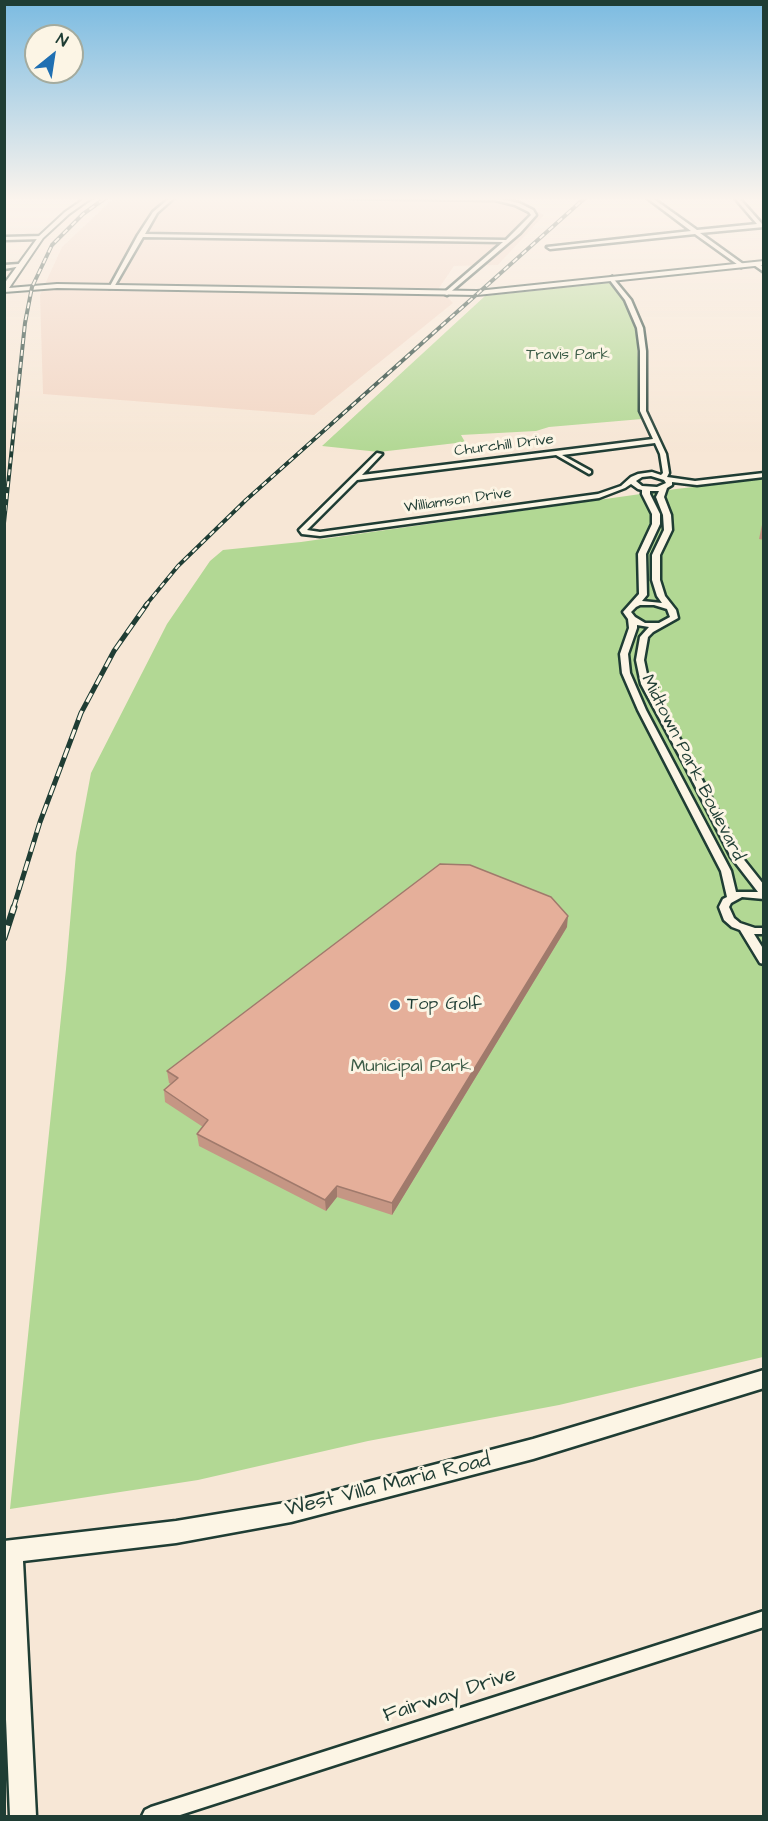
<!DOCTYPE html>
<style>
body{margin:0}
#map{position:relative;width:768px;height:1821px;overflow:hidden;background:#f7e7d6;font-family:"Architects Daughter",sans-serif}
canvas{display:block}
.frame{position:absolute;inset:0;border:6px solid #1f3d34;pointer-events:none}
.north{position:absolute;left:24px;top:24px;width:60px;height:60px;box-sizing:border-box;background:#fcf5e5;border:2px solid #a4ab9e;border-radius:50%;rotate:30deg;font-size:16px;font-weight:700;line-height:24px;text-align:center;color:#1f3d34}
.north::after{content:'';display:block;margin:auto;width:21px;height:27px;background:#1f6fb2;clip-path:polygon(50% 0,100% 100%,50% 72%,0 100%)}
</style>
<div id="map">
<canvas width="768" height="1821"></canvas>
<div class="frame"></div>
<div class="north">N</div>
</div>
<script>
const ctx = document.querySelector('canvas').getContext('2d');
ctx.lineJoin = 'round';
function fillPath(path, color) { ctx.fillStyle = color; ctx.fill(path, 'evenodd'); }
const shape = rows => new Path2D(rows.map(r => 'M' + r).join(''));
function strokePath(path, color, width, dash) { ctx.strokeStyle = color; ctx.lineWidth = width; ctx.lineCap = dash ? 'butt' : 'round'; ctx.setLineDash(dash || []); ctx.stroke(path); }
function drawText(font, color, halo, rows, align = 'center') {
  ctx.font = font + ' "Architects Daughter",sans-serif'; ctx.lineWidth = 6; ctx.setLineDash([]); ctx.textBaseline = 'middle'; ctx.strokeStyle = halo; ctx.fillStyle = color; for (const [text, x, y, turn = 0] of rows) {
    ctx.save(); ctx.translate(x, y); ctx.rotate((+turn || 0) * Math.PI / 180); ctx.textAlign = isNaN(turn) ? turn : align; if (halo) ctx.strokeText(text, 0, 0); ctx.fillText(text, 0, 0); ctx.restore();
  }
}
const built = shape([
 [115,197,508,197,544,215,498,265,454,266,439,288,453,303,314,415,43,394,40,295,62,247]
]);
const green = shape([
 [609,283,625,300,636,328,642,419,549,427,536,431,461,435,465,442,379,452,322,446,485,296],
 [763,479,763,1357,559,1405,368,1441,198,1480,10,1509,66,969,76,853,91,773,167,624,210,561,223,550,301,542,676,489]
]);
const minor = shape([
 [171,197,175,197,157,213,145,234,506,240,531,215,529,212,515,205,495,200,345,198,343,197,495,198,519,203,533,210,536,215,520,233,447,295,445,294,445,292,503,242,143,237,114,287,109,288,138,235,153,212,171,197],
 [646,197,651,197,697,230,757,224,734,197,738,197,762,224,764,224,764,227,700,233,743,264,741,267,695,234,550,249,547,247,691,231,646,197],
 [43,236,41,239,4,240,4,237,43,236],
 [754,263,758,263,764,268,764,272,754,265,754,263],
 [4,265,19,264,22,266,4,269,4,265],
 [612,277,631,300,643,328,646,351,646,411,666,454,669,473,667,477,695,481,764,473,764,477,697,485,672,482,672,485,667,488,664,497,671,515,672,530,660,555,660,580,665,596,676,610,678,618,653,632,648,637,644,660,649,684,695,766,741,856,764,885,764,899,742,897,731,903,729,907,734,918,740,923,755,928,764,928,764,934,754,934,764,950,764,964,760,963,740,930,732,927,724,920,719,907,723,899,727,897,721,871,638,710,622,673,620,654,629,628,628,619,623,612,639,594,638,554,652,524,652,514,642,494,642,490,638,489,631,484,625,488,599,498,320,536,302,534,299,530,377,453,382,454,362,475,653,439,640,411,640,351,637,328,625,300,609,279,612,277],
 [655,443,660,454,663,473,661,475,652,472,638,474,631,477,621,486,598,494,320,532,307,530,357,480,556,455,589,474,591,473,591,471,562,455,655,443],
 [651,476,664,480,666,483,657,487,642,486,636,481,642,477,651,476],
 [650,491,659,491,656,497,663,515,664,530,652,555,652,580,657,596,662,603,642,601,647,595,646,554,660,524,660,514,650,494,650,491],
 [640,605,654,605,667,609,670,617,659,623,645,623,635,617,631,612,636,607,640,605],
 [637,625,649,627,640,637,636,660,641,684,685,766,731,857,758,892,736,892,731,871,646,710,630,673,628,654,637,628,637,625],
 [764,1611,764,1627,177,1816,142,1816,145,1810,151,1807,764,1611]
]);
const tertiary = shape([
 [87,197,93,197,69,214,43,238,9,288,57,284,477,291,764,261,764,265,477,295,57,288,4,292,4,284,39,236,65,212,87,197]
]);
const secondary = shape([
 [764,1370,764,1388,533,1459,291,1522,176,1543,23,1561,36,1816,10,1816,4,1671,4,1541,176,1521,291,1502,533,1439,764,1370]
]);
const railFar2 = shape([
 [4,523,25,323,32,287,52,245,83,214,107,197],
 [145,606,178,566,246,500,586,197]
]);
const railFar1 = shape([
 [13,909,40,822,81,713,114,651,147,604]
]);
const rail = shape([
 [4,938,14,907]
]);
const wall = shape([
 [764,519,764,540,759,539,763,520],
 [567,927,392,1215,337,1197,326,1211,199,1146,197,1134,203,1127,165,1102,164,1090,171,1084,169,1083,167,1071]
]);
const shadedWall = shape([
 [568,916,567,927,392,1215,392,1203],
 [337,1186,337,1197,326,1211,325,1200]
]);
const building = shape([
 [440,864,470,865,551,897,568,916,392,1203,337,1186,325,1200,197,1134,208,1120,164,1090,178,1078,167,1071,440,864]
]);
const markers = [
 [395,1005,6,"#1f6fb2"]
];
const farParknames = [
 ["Travis Park",568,356]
];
const farStreetnames = [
 ["Churchill Drive",504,446,-7],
 ["Williamson Drive",458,501,-8]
];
const streetNames = [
 ["Midtown Park Boulevard",692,768,63]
];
const poiNames = [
 ["Top Golf",407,1005]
];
const parkNames = [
 ["Municipal Park",411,1067]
];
const nearStreetnames = [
 ["West Villa Maria Road",388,1486,-14],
 ["Fairway Drive",450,1696,-18]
];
fillPath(built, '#f2d6c4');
fillPath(green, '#b2d894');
strokePath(minor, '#1f3d34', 5);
strokePath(tertiary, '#1f3d34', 4);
strokePath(secondary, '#1f3d34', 5);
fillPath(minor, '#fcf5e5');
fillPath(tertiary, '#fcf5e5');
fillPath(secondary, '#fcf5e5');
strokePath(railFar2, '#1f3d34', 4);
strokePath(railFar1, '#1f3d34', 5);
strokePath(rail, '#1f3d34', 7);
strokePath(railFar2, '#fcf5e5', 2, [6]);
strokePath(railFar1, '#fcf5e5', 3, [10]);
strokePath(rail, '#fcf5e5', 4.5, [13]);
fillPath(wall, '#c59684');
fillPath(shadedWall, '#a07a6c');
fillPath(building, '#e5af9a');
strokePath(building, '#a07a6c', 1.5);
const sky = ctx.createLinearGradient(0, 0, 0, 452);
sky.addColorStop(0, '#7bbbe1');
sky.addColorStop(0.44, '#fbf4ed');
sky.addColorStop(1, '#fbf4ed00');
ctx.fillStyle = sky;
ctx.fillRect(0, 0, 768, 452);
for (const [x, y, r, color] of markers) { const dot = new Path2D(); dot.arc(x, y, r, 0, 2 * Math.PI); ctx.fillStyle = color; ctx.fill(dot); strokePath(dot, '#fcf5e5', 2); }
drawText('15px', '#3c5c47', '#fcf5e5', farParknames);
drawText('15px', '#1f3d34', '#fcf5e5', farStreetnames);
drawText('18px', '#1f3d34', '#fcf5e5', streetNames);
drawText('18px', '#1f3d34', '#fcf5e5', poiNames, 'left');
drawText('18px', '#3c5c47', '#fcf5e5', parkNames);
drawText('21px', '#1f3d34', '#fcf5e5', nearStreetnames);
</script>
